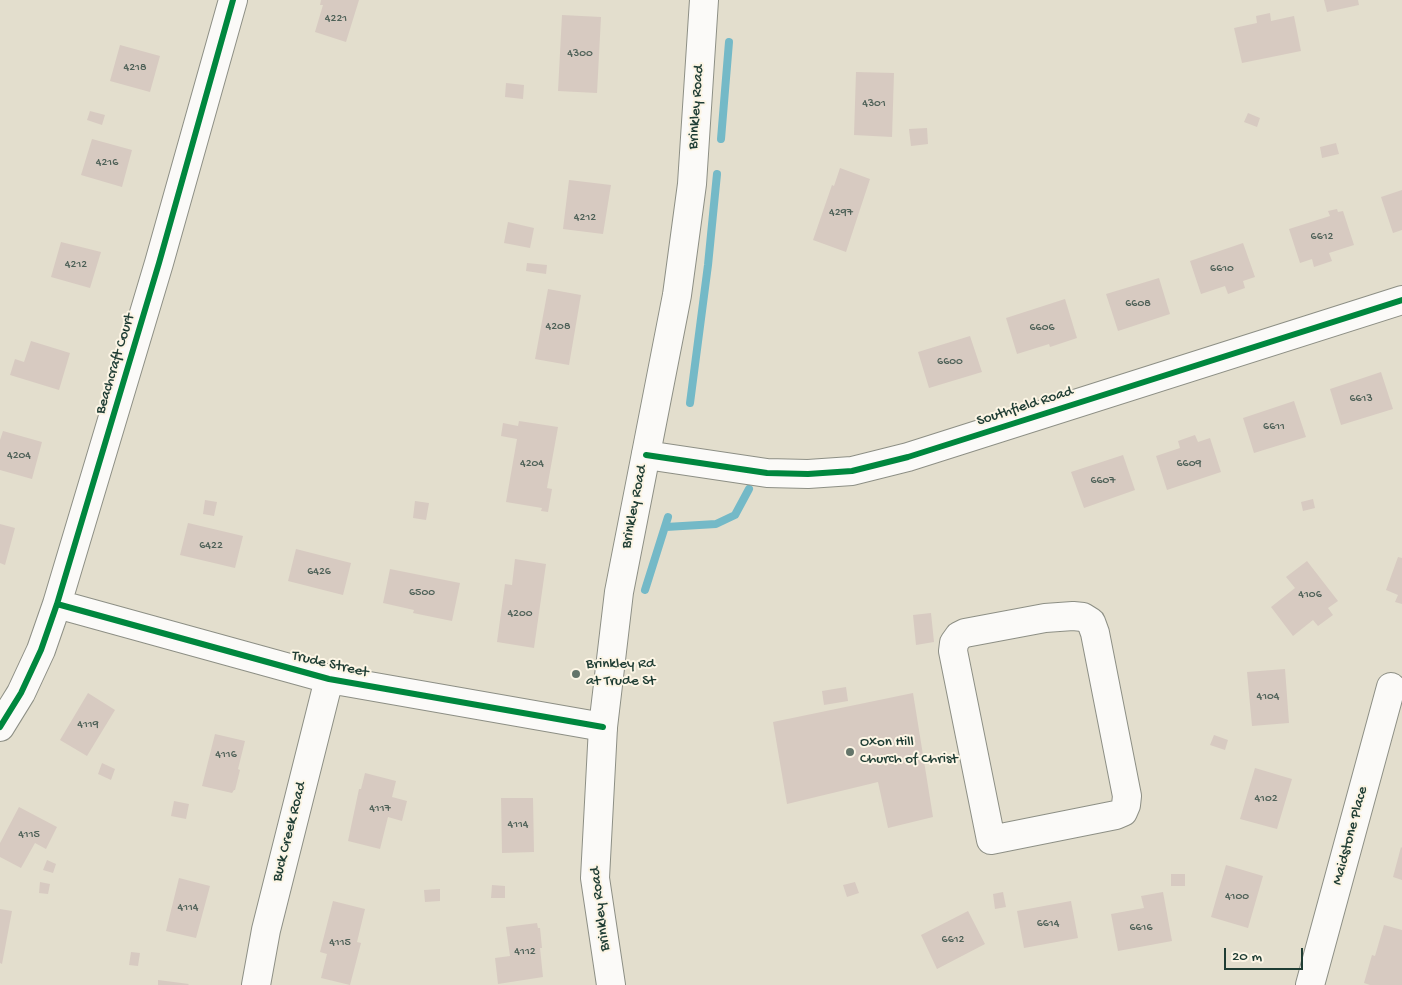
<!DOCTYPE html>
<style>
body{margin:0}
#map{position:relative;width:1402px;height:985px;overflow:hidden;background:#e3decd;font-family:"Gochi Hand",sans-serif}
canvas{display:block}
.scale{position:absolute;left:1224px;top:948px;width:79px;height:22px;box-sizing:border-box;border:2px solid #1f3d34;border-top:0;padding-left:6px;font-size:15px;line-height:18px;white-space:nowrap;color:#1f3d34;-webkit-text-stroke:4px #fcf5e5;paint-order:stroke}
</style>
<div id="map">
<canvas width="1402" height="985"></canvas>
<div class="scale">20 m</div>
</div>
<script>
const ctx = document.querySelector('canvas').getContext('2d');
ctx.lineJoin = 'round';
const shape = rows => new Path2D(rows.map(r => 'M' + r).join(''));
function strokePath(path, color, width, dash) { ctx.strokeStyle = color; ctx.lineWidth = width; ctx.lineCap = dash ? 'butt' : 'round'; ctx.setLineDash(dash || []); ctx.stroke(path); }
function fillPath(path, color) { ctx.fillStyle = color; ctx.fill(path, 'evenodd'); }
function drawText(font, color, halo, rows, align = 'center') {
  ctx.font = font + ' "Gochi Hand",sans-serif'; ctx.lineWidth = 4; ctx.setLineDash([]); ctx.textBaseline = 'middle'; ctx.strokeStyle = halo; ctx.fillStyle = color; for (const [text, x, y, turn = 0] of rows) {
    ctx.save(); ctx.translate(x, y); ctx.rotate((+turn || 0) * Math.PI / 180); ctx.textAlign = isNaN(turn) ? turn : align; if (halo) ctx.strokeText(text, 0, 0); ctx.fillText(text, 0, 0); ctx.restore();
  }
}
const stream = shape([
 [721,139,729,42],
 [690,403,708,265,717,174],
 [666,527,716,524,735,515,749,489],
 [645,590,668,517]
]);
const building = shape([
 [321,0,359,0,346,42,315,32,323,5,320,5],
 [1324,0,1358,0,1359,5,1327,12],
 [1270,13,1271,21,1294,16,1301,51,1242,63,1234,28,1257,23,1256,16],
 [562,15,601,17,597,93,558,91],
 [120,45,160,56,150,92,110,81],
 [856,72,894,73,892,137,854,135],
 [506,83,524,85,523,99,505,97],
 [90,111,105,115,102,125,87,120],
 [1248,113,1260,118,1257,127,1244,122],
 [927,128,928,144,911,146,909,129],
 [92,139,132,150,122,187,81,175],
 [1336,143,1339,154,1322,158,1320,147],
 [840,168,870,179,846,252,813,240,832,185,834,186],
 [569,180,611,185,603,234,563,229],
 [1402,190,1402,230,1393,233,1381,197],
 [1337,209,1338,212,1343,211,1354,245,1329,253,1332,261,1314,267,1312,259,1300,263,1289,229,1330,216,1328,211],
 [508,222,534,228,530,248,504,243],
 [61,242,101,252,90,288,51,277],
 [1243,243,1255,277,1243,281,1245,288,1228,294,1225,286,1201,294,1190,261],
 [527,263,547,265,546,274,526,271],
 [1159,278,1170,314,1118,331,1106,294],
 [548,289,581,295,569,365,535,359],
 [1065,299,1077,338,1050,347,1049,344,1017,354,1006,318],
 [970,336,982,372,929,388,918,352],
 [31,341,70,353,59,390,10,375,15,359,24,362],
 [1381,372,1393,409,1341,425,1330,389],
 [1294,401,1306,437,1254,453,1243,418],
 [519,421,558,427,547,488,552,489,548,512,541,511,542,508,506,502,517,439,501,436,503,423,518,426],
 [3,431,42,442,32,479,0,470,0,440],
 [1195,435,1198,442,1210,438,1221,472,1167,490,1156,456,1180,448,1178,441],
 [1123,455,1135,490,1084,508,1071,472],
 [1313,499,1315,508,1303,511,1301,502],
 [205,500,217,502,214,516,203,514],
 [415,501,429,503,426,520,413,518],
 [188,523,243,536,235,568,180,555],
 [0,524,15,528,5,565,0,563],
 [296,549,351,563,343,595,288,581],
 [1398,557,1402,558,1402,604,1395,602,1398,595,1386,590],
 [515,559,546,564,534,648,497,642,505,584,512,585],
 [1307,561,1338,601,1328,608,1333,615,1318,626,1313,620,1293,636,1271,607,1295,588,1286,577],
 [390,569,460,583,452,621,413,613,414,610,383,603],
 [931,613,934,642,916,645,913,615],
 [1285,669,1289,723,1252,726,1247,672],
 [846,687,848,701,824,705,822,691],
 [88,693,115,710,87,756,60,740],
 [913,693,933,817,888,828,878,782,787,804,773,722],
 [215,734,245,741,238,769,240,770,235,790,234,790,232,793,202,786],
 [1214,735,1228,740,1225,750,1210,745],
 [102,763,115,769,111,780,98,774],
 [1255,768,1292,779,1277,829,1240,819],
 [365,773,396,781,392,797,407,801,402,821,388,817,380,849,348,841,359,789,361,789],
 [501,798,533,798,534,852,502,853],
 [174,801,189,804,186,819,171,816],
 [19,807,57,827,46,849,35,843,21,868,0,857,0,843],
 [1401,847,1402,848,1402,880,1393,877],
 [47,860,56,864,53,873,43,870],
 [1226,865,1263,876,1248,928,1211,917],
 [1171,874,1185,874,1185,886,1171,886],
 [179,878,210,886,196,938,166,931],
 [40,882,50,884,48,894,39,893],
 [855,882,859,893,847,897,843,885],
 [492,885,505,886,505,898,491,898],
 [440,889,440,901,425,902,424,890],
 [1003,892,1006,907,995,909,993,894],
 [1163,892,1172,941,1118,951,1111,914,1144,908,1141,896],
 [333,901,365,909,357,942,361,943,350,985,321,978,327,954,320,952],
 [1071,901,1078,938,1024,948,1017,911],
 [0,909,12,911,2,964,0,963],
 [968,911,985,944,937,969,921,935],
 [537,923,538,928,540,928,542,948,540,948,543,977,498,984,495,958,510,956,506,927],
 [1384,925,1402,930,1402,985,1370,985,1364,983,1372,955,1375,956],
 [131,952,140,953,138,966,129,965],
 [158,980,189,984,188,985,158,985]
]);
const minor = shape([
 [646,455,767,473,808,474,852,471,908,457,1402,300],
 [57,604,329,679,603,727],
 [1073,616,1083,617,1091,622,1095,633,1127,796,1126,805,1123,812,1116,815,991,840,953,651,954,643,959,636,965,633,1045,618,1073,616],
 [0,727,21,693,41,650,57,604,159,263,233,0],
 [256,985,266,930,329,679],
 [1310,985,1391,687]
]);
const major = shape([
 [611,985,595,878,603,727,619,592,677,295,692,184,704,0]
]);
const cycleway = shape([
 [646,455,767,473,808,474,852,471,908,457,1402,300],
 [57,604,329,679,603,727],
 [0,727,21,693,41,650,57,604,159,263,233,0]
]);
const markers = [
 [576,674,5,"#64756a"],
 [850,752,5,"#64756a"]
];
const numberNames = [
 ["4221",336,19],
 ["4300",580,54],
 ["4218",135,68],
 ["4301",874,104],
 ["4216",107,163],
 ["4297",841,213],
 ["4212",585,218],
 ["6612",1322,237],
 ["4212",76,265],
 ["6610",1222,269],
 ["6608",1138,304],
 ["4208",558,327],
 ["6606",1042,328],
 ["6600",950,362],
 ["6613",1361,399],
 ["6611",1274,427],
 ["4204",19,456],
 ["4204",532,464],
 ["6609",1189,464],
 ["6607",1103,481],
 ["6422",211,546],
 ["6426",319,572],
 ["6500",422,593],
 ["4106",1310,595],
 ["4200",520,614],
 ["4104",1268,697],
 ["4119",88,725],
 ["4116",226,755],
 ["4102",1266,799],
 ["4117",380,809],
 ["4114",518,825],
 ["4115",29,835],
 ["4100",1237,897],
 ["4114",188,908],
 ["6614",1048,924],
 ["6616",1141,928],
 ["6612",953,940],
 ["4115",340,943],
 ["4112",525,952]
];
const streetNames = [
 ["Brinkley Road",697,107,-86],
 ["Beachcraft Court",116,364,-73],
 ["Southfield Road",1025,407,-18],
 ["Brinkley Road",635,507,-79],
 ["Trude Street",330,665,13],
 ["Buck Creek Road",290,832,-76],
 ["Maidstone Place",1351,836,-75],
 ["Brinkley Road",601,909,-97]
];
const poiNames = [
 ["Brinkley Rd",586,665],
 ["at Trude St",586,682],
 ["Oxon Hill",860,743],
 ["Church of Christ",860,760]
];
strokePath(stream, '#74b9c7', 8);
fillPath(building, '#d7cac1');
strokePath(minor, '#8d8f85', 30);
strokePath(major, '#8d8f85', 30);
strokePath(minor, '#fbfaf8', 28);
strokePath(major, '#fbfaf8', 28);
strokePath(cycleway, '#00873e', 6);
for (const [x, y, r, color] of markers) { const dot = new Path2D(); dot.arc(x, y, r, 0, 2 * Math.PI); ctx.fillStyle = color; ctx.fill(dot); strokePath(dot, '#fcf5e5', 2); }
drawText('12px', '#4d6057', null, numberNames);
drawText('15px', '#1f3d34', '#fcf5e5', streetNames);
drawText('15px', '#1f3d34', '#fcf5e5', poiNames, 'left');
</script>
